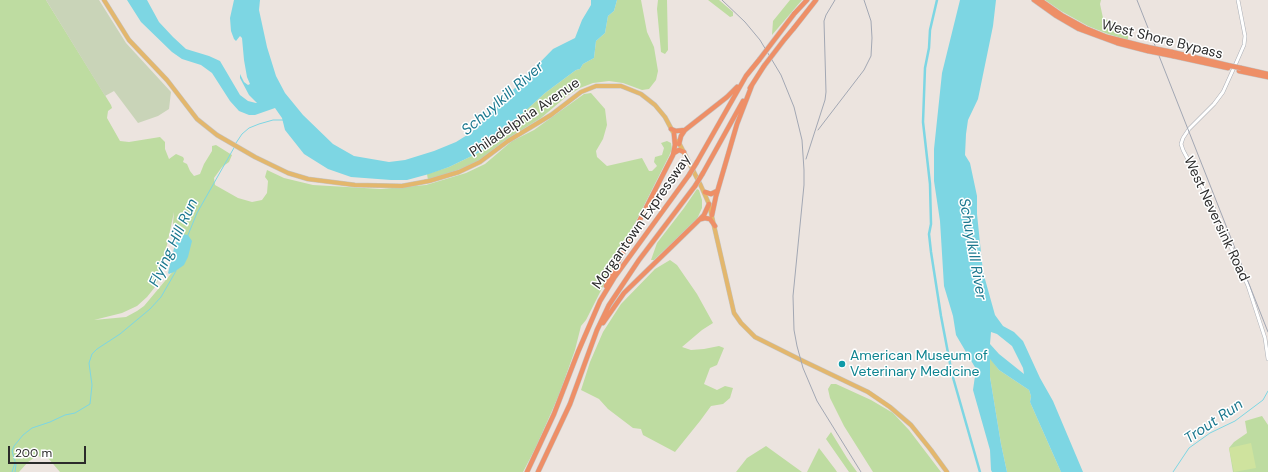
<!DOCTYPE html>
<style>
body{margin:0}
#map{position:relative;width:1268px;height:472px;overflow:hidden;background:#ece4df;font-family:"DM Sans",sans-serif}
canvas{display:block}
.scale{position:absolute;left:8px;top:446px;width:78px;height:18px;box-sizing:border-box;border:2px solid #2b2b2b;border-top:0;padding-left:5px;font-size:12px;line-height:14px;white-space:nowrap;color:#2b2b2b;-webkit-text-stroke:3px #fff;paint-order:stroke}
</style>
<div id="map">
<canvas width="1268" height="472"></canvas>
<div class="scale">200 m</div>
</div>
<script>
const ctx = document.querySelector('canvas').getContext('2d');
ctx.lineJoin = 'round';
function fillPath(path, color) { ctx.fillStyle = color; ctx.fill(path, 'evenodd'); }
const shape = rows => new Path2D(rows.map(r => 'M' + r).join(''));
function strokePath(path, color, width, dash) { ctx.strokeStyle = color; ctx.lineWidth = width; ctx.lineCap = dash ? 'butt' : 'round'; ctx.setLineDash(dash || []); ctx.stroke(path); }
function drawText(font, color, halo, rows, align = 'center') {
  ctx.font = font + ' "DM Sans",sans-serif'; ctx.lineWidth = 3; ctx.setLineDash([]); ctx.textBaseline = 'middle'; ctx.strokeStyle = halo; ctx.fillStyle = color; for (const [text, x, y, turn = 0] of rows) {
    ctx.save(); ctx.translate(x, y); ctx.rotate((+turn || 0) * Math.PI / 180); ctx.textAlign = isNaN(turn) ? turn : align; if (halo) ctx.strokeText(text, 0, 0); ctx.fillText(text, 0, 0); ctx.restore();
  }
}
const green = shape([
 [0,0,46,0,111,105,112,108,108,111,107,118,120,141,129,142,160,137,165,142,165,149,169,159,176,154,183,157,184,159,183,162,187,164,190,171,194,176,200,174,204,164,212,151,212,146,216,145,232,155,229,162,222,167,214,178,215,185,238,198,252,202,262,200,267,193,268,181,265,177,267,170,284,178,313,185,381,189,426,185,466,173,485,164,512,141,534,130,584,94,591,93,605,109,607,125,603,139,596,151,597,157,607,166,642,158,649,171,652,171,657,166,654,162,655,157,662,155,664,148,661,143,667,141,671,143,672,149,669,156,586,320,581,326,575,350,559,395,536,447,523,472,60,472,48,458,37,456,28,462,19,472,0,472],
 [174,212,173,224,177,230,188,239,175,269,144,306,137,311,126,317,94,320,122,313,137,306,147,297,155,287,161,273],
 [617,0,641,0,647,32,654,47,658,71,656,80,649,89,642,90,623,83,609,81,593,83,580,88,567,96,541,118,507,139,483,158,467,167,428,180,427,174,449,167,480,152,545,93,576,70,580,69,583,64,594,58,596,41,605,33,608,16,614,11],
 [658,0,667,0,668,50,665,54,661,52,657,9],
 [708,0,719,0,733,12,733,16,730,17],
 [790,0,802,0,772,35,773,21],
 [1045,0,1101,0,1100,4,1103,18,1121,26,1128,34,1128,40,1108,34,1088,26,1061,11],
 [697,189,699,190,702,200,702,208,697,219,654,260,651,260,657,243,684,208],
 [670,260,677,265,697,294,713,323,702,330,682,347,691,350,704,349,719,346,724,348,717,365,710,368,704,384,717,390,725,386,733,388,730,398,723,404,711,406,700,421,675,452,643,435,641,429,633,428,608,409,599,399,581,390,590,362,603,332,621,304,655,269],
 [990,358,999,370,1029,390,1031,396,1030,402,1061,472,1007,472,1001,444,990,377],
 [831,384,836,384,871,400,893,413,909,430,941,472,873,472,844,426,830,398,828,389],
 [1262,416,1268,425,1268,472,1233,472,1229,448,1234,442,1247,433,1245,421],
 [831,432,847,458,857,472,849,472,826,439],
 [766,446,802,472,736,472,747,458],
 [819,448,835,469,837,472,807,472]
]);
const cemetery = shape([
 [46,0,99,0,126,43,171,92,169,109,158,116,138,123,114,91,105,96]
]);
const pitch = shape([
 [1251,443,1256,468,1234,472,1229,448]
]);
const water = shape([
 [127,0,147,0,159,22,173,37,186,49,209,56,220,61,240,95,248,101,256,103,257,103,249,95,240,78,240,74,244,82,248,85,250,84,247,77,244,60,242,38,240,36,236,41,234,39,231,31,230,18,234,0,260,0,259,10,267,47,276,76,285,93,303,115,333,144,354,156,389,162,405,160,434,151,456,142,472,132,553,49,575,38,582,20,591,5,591,0,617,0,614,11,608,16,605,33,596,41,594,58,583,64,580,69,576,70,545,93,480,152,449,167,429,174,407,180,391,180,351,177,328,169,304,154,285,130,282,118,275,108,255,115,249,115,239,111,230,101,212,73,201,65,182,59,172,52,141,22],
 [960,0,996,0,993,26,978,99,968,120,966,134,965,155,970,163,977,196,977,214,983,272,995,315,1003,326,1014,332,1023,341,1040,378,1053,401,1083,472,1061,472,1030,402,1031,396,1029,390,999,370,990,359,990,377,1001,444,1007,472,992,472,991,470,990,450,973,390,976,369,956,335,953,316,944,286,940,221,934,181,934,149,942,73],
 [991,332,997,334,1012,346,1023,368,1024,374,999,354,990,344],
 [182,234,188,235,192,241,188,257,184,265,174,272,169,274,168,273,175,244]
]);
const stream = shape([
 [236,143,242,134,249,128,259,124,273,120,284,120],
 [188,235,197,213,235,146],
 [12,472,15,463],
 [15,472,16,465,12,451,14,446,23,435,32,428,50,422,65,415,75,413,90,404,92,385,89,363,92,354,97,349,120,334,150,309,161,297,176,271],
 [1173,472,1189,448,1210,433,1235,421,1263,400,1268,391]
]);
const canal = shape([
 [937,0,930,30,929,48,925,68,923,122,930,184,931,224,929,234,931,252,941,316,952,374,980,472]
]);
const tertiary = shape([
 [1238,0,1245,36,1244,45,1237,61,1223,92,1214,104,1189,129,1183,138,1181,144,1183,150,1214,209,1248,286,1265,338,1268,359]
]);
const primary = shape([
 [104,0,129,40,167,80,197,119,217,135,255,157,288,173,308,179,355,185,402,186,429,181,459,172,480,162,508,141,551,115,581,92,596,86,621,86,641,94,655,105,665,117,673,132],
 [678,141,701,186,709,204,734,313,741,323,755,337,801,360,868,392,890,407,911,425,931,450,947,472]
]);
const motorway = shape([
 [1034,0,1055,15,1079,29,1117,43,1148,51],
 [1040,0,1063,16,1085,28,1107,37,1147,47],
 [794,14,807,0],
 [794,28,816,0],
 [1172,52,1231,66],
 [1173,56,1228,68],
 [1241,68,1268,74],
 [1239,71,1268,77],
 [750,88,764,66],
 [671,129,676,131,685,130],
 [679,144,681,136,685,130,727,97,737,87],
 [674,153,679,150,684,152],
 [697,162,746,76,759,60],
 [703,173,743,101],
 [705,192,711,194,717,191],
 [712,215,716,196,737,124,752,85],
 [701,219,705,218,710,219,715,226],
 [606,286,673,155,675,145,674,134],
 [603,323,624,293,697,222,704,215,709,204],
 [527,472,554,414,578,352,600,301,614,278,689,175],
 [538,472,570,404,597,330,609,305,639,260,695,186]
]);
const rail = shape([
 [722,0,745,22,760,40,781,75,794,107,802,140,804,170,804,185,793,296,794,330,797,346,803,368,817,401,861,472],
 [1137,0,1268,332],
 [818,130,864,70,871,56,872,38,871,21,864,0],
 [806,159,825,100,826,92,824,21,826,15,835,0]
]);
const motorwayBridge = shape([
 [1147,47,1172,52],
 [1148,51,1173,56],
 [759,60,794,14],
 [764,66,784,40,794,28],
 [1231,66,1241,68],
 [689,175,697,162],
 [695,186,703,173]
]);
const markers = [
 [842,364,4,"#0f9aa8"]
];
const streetNames = [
 ["West Shore Bypass",1162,40,14],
 ["Philadelphia Avenue",525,118,-34],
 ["West Neversink Road",1216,219,65],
 ["Morgantown Expressway",642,222,-55]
];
const cultureNames = [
 ["American Museum of",850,356],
 ["Veterinary Medicine",850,372]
];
const waterNames = [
 ["Schuylkill River",503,99,-41],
 ["Flying Hill Run",174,243,-65],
 ["Schuylkill River",972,249,80],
 ["Trout Run",1214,422,-34]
];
fillPath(green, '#bedca1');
fillPath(cemetery, '#c9d4b8');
fillPath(pitch, '#cfe39e');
fillPath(water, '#7dd6e3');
strokePath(stream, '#7dd6e3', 1);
strokePath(canal, '#7dd6e3', 2.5);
strokePath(tertiary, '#abafb6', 4);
strokePath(primary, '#c4c4c4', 5);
strokePath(motorway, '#c4c4c4', 5.5);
strokePath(tertiary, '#fff', 3);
strokePath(primary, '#e3b76d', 4);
strokePath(motorway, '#ee8f67', 4.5);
strokePath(rail, '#a2a7b3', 1);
strokePath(motorwayBridge, '#c4c4c4', 5.5, []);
strokePath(motorwayBridge, '#ee8f67', 4.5);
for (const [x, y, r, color] of markers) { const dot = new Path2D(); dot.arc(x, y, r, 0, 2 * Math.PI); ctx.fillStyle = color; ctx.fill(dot); strokePath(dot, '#fff', 1.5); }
drawText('14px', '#2b2b2b', '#fff', streetNames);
drawText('14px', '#0d838f', '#fff', cultureNames, 'left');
drawText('italic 15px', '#1b788f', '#fff', waterNames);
</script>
